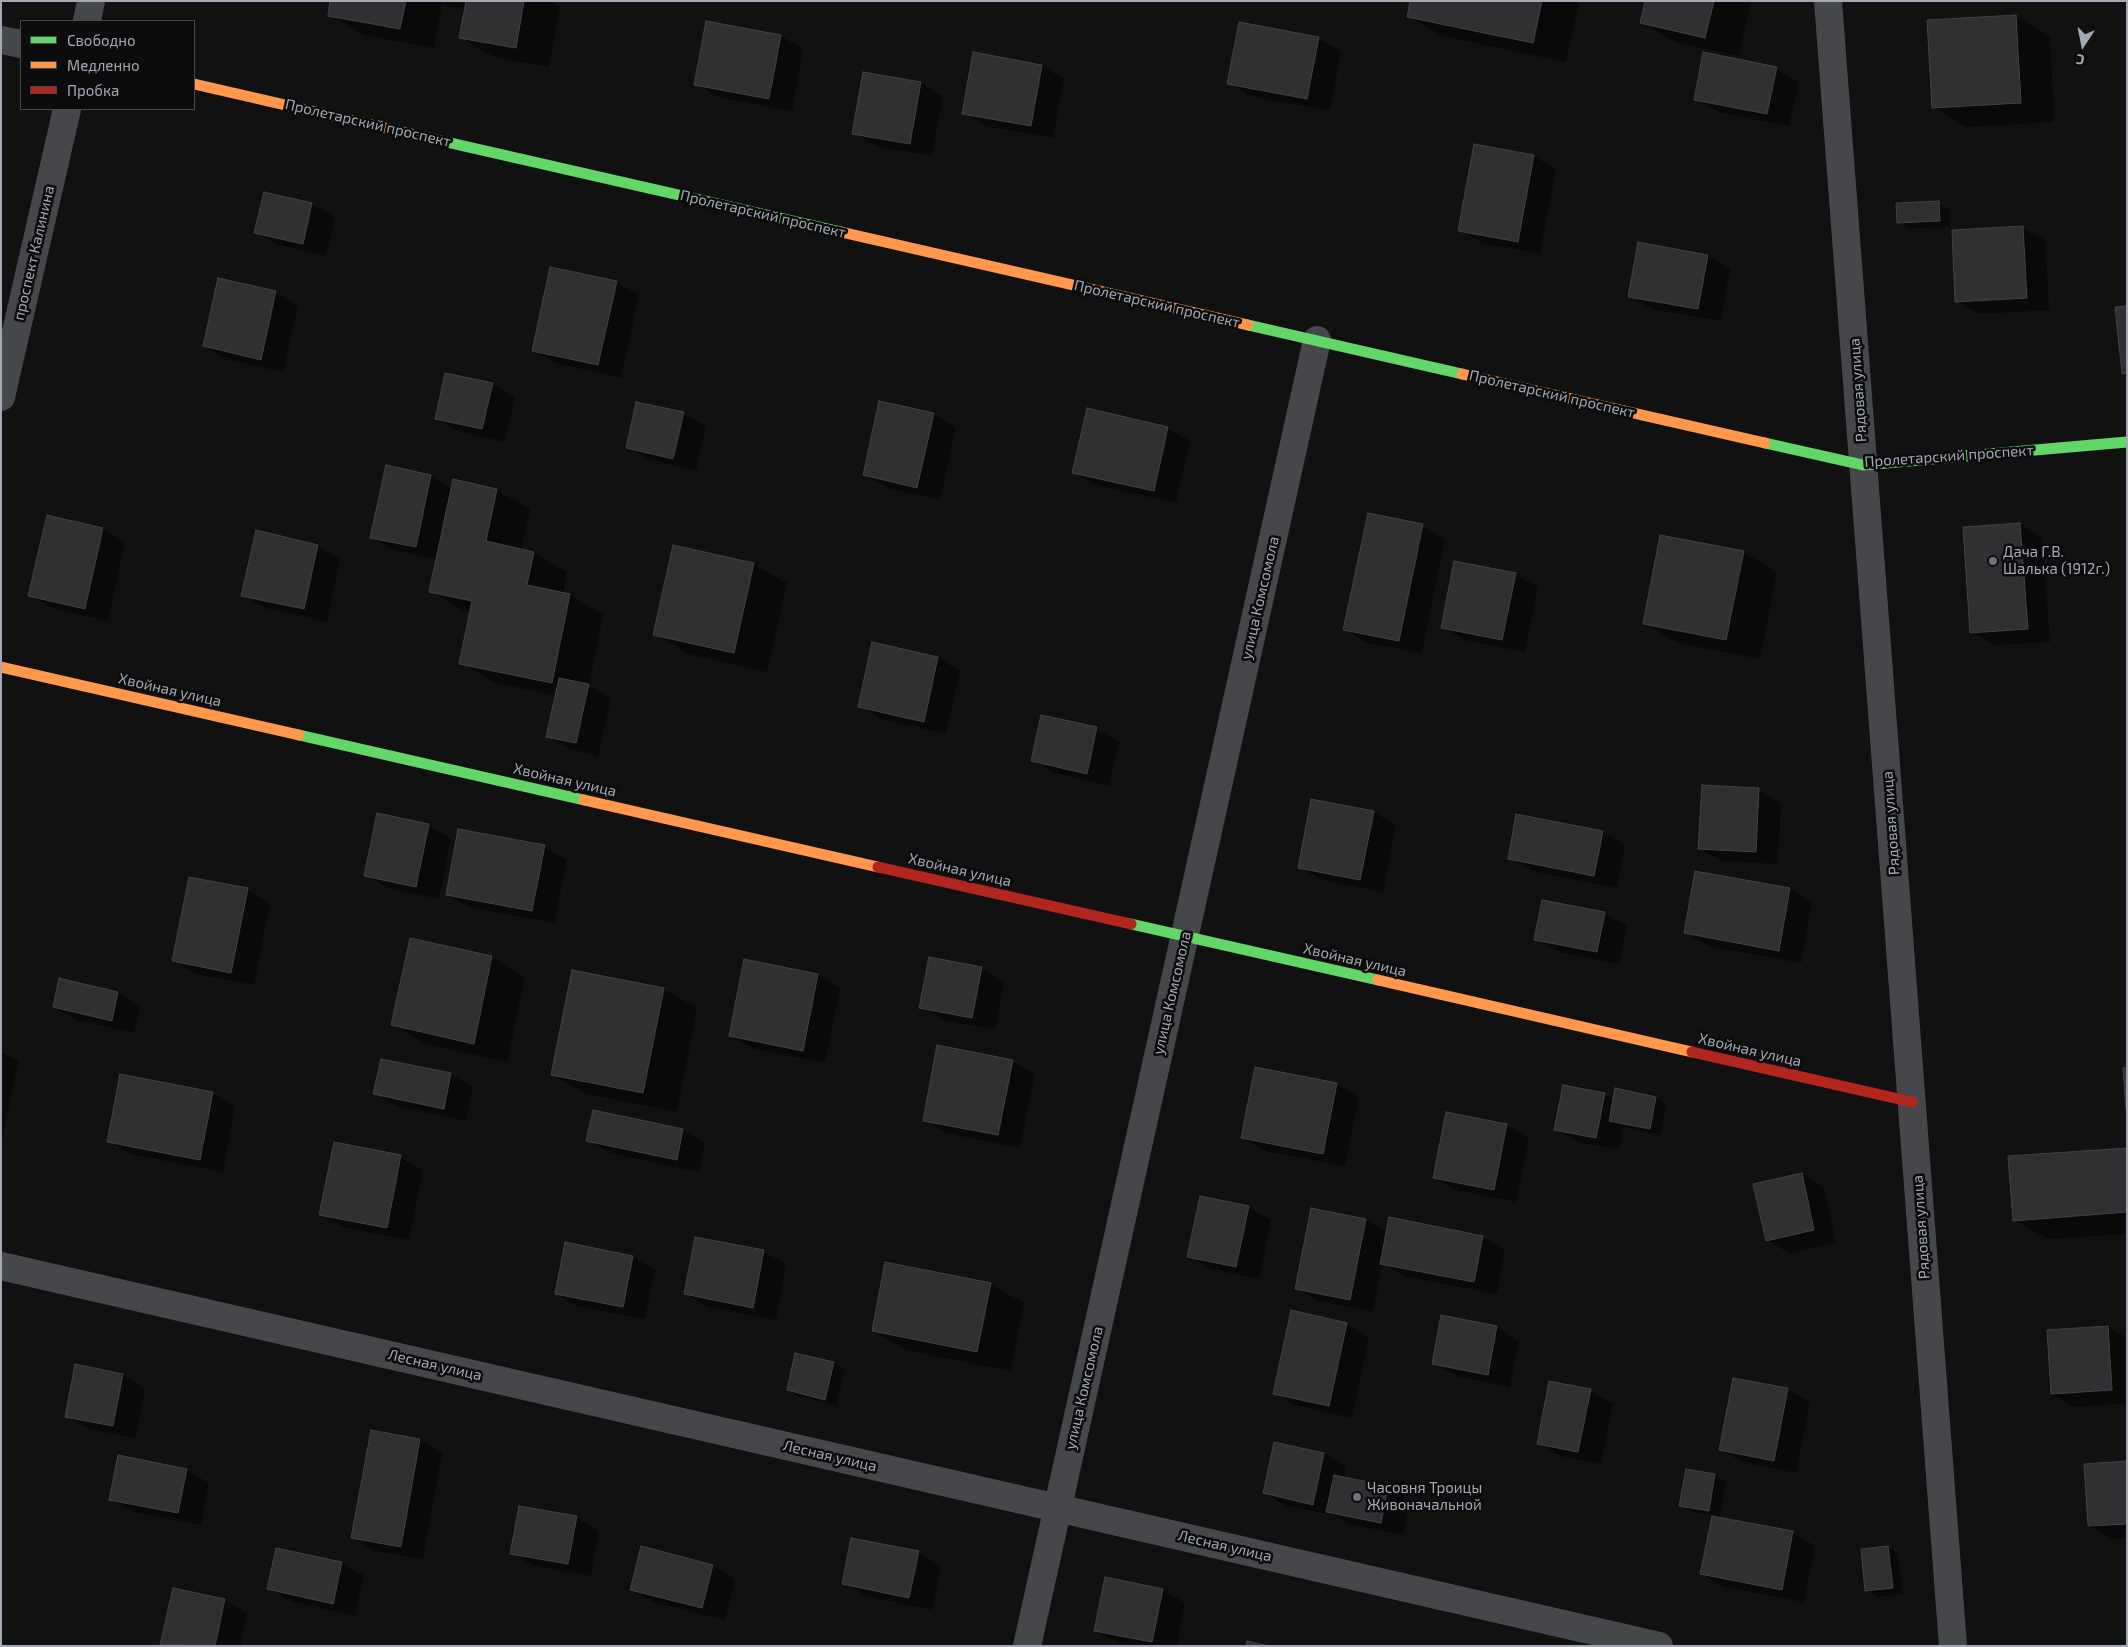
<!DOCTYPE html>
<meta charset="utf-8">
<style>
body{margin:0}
#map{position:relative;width:2128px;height:1647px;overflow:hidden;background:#111112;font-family:"Exo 2",sans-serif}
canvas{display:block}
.frame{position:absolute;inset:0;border:2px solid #a2a8b4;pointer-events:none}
.legend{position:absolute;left:20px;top:20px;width:175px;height:90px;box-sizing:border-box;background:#0c0c0d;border:1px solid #484a50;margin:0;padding:6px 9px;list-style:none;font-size:15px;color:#a2a8b4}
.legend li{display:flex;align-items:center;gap:10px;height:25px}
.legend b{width:25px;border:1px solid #484a50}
.north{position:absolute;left:2058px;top:20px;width:50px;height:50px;-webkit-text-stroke:4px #0c0c0d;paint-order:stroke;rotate:191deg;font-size:14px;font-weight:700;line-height:20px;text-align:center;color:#a2a8b4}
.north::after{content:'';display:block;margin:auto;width:18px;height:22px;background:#a2a8b4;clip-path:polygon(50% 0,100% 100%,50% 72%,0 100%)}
</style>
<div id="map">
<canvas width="2128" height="1647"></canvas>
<div class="frame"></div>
<ul class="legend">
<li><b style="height:6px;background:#63d668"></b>Свободно</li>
<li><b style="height:6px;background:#ff974d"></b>Медленно</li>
<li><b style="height:6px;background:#b3261e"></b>Пробка</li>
</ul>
<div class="north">С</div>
</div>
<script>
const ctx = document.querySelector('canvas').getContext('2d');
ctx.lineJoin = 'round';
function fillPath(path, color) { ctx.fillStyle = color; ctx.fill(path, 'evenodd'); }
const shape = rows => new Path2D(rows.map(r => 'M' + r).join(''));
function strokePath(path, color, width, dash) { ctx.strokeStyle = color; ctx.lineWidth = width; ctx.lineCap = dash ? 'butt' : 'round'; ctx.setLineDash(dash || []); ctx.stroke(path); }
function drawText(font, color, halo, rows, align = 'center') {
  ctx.font = font + ' "Exo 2",sans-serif'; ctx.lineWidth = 5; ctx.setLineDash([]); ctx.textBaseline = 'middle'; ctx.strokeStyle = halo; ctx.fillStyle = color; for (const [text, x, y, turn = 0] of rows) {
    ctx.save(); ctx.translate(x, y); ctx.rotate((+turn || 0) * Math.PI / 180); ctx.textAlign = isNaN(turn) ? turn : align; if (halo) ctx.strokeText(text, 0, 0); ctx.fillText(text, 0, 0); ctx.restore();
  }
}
const shadow = shape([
 [332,1,549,1,560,7,549,67,494,57,461,37,466,9,442,5,434,48,363,35,329,15],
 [1411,1,1576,1,1579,3,1566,62,1442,36,1408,16],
 [1646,1,1751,1,1739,56,1675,42,1642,23],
 [2016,17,2050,36,2054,122,1966,127,1933,107],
 [707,22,781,36,803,49,792,111,718,97,696,84],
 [1318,38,1341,51,1330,111,1251,96,1229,83],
 [1042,66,1064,79,1053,138,986,126,964,113],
 [1776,69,1799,82,1789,126,1718,112,1695,99],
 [864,73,921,83,943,96,932,156,876,146,853,133],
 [1533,156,1556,169,1540,254,1482,243,1460,230],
 [264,194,312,204,335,217,326,256,278,245,256,232],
 [1938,203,1949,209,1950,227,1909,228,1898,222],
 [2022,227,2045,240,2049,310,1979,314,1957,301],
 [1708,256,1730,269,1721,321,1652,309,1629,296],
 [616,282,639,295,621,378,556,363,533,350],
 [276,292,298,305,283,372,227,359,204,346],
 [492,384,515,397,505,442,458,431,436,418],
 [1088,410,1168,428,1190,441,1176,503,1096,485,1073,472],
 [683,413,706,426,696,471,650,460,627,447],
 [934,414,956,427,940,500,887,488,864,475],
 [387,467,431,476,452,489,496,490,530,509,521,550,534,553,567,572,563,594,570,595,603,615,589,685,611,698,598,756,570,749,547,736,556,696,494,682,461,663,471,612,464,611,431,592,438,559,394,550,371,537],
 [1369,514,1423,526,1445,539,1422,653,1367,643,1345,630],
 [48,517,103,529,125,542,108,621,52,608,30,595],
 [2020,524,2042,537,2050,642,1994,645,1972,632],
 [257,532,318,546,340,559,327,622,265,608,243,595],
 [1743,552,1777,572,1760,659,1678,643,1644,624],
 [753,564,787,583,767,672,688,654,654,634],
 [1515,574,1538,587,1525,652,1465,640,1443,627],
 [938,658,960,671,946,734,882,719,859,706],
 [1097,729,1119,742,1109,786,1055,773,1032,760],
 [1759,790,1781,803,1778,864,1722,861,1700,848],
 [1373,812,1396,825,1383,892,1322,880,1299,867],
 [378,815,429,826,451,838,439,899,388,888,365,875],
 [1603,832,1625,845,1617,888,1532,871,1509,858],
 [544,847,567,860,554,923,469,907,447,894],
 [1790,889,1812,902,1801,963,1708,946,1686,933],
 [247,890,270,903,254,985,196,974,174,961],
 [1604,913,1627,926,1619,964,1558,952,1536,939],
 [411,939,492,957,525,977,507,1062,426,1044,392,1025],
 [930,958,982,969,1004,982,995,1030,943,1020,921,1007],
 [817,975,840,988,825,1063,753,1049,730,1036],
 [663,989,697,1008,677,1112,586,1094,553,1075],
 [118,993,140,1006,134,1033,77,1020,54,1007],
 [1,1052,18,1061,1,1146],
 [1012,1061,1035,1074,1020,1148,946,1133,924,1120],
 [450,1074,473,1087,466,1121,397,1106,375,1093],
 [121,1076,213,1093,235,1106,223,1172,131,1154,109,1141],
 [1336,1084,1359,1097,1345,1166,1265,1151,1243,1138],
 [1604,1094,1614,1100,1656,1098,1667,1104,1660,1135,1623,1127,1619,1150,1578,1142,1556,1129],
 [594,1111,683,1130,705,1143,699,1172,610,1153,588,1140],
 [1506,1125,1529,1138,1516,1202,1457,1190,1434,1177],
 [2127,1149,2127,1234,2048,1239,2014,1220],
 [400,1157,423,1170,409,1240,343,1227,321,1214],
 [1802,1174,1824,1187,1836,1243,1789,1253,1767,1240],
 [1248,1207,1271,1220,1259,1279,1211,1269,1189,1256],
 [1390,1219,1483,1237,1505,1250,1497,1294,1404,1276,1382,1264,1373,1312,1319,1301,1296,1288,1366,1220,1387,1233],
 [696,1238,764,1252,786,1264,776,1320,708,1307,686,1294],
 [633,1257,655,1270,645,1319,579,1307,557,1294],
 [990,1284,1024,1303,1011,1371,906,1350,873,1331],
 [1442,1317,1497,1328,1519,1341,1510,1387,1456,1376,1433,1363],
 [1347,1324,1369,1337,1352,1418,1297,1406,1275,1393],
 [2108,1327,2127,1338,2127,1403,2075,1407,2052,1394],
 [796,1354,834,1364,845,1370,836,1405,799,1396,788,1390],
 [122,1375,145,1388,136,1438,89,1429,66,1416],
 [1787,1389,1810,1402,1796,1473,1743,1462,1720,1449],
 [1590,1391,1613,1404,1601,1464,1561,1456,1538,1443],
 [372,1432,420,1440,442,1453,423,1559,375,1551,353,1538],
 [1275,1443,1324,1454,1346,1467,1344,1478,1388,1487,1410,1500,1403,1535,1350,1524,1336,1516,1287,1506,1264,1493],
 [2127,1463,2127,1538,2112,1539,2089,1526],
 [186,1470,209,1483,201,1525,133,1512,111,1499],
 [1715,1475,1726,1482,1720,1518,1793,1533,1815,1546,1804,1602,1724,1587,1701,1574,1713,1515,1692,1512,1681,1505],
 [576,1518,599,1531,591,1576,534,1566,512,1553],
 [1887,1547,1898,1553,1903,1594,1877,1597,1866,1590],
 [642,1548,713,1566,735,1579,725,1620,654,1602,631,1589],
 [918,1552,941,1566,932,1610,866,1596,843,1583],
 [341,1563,364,1576,355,1616,291,1601,268,1588],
 [1163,1590,1185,1603,1177,1646,1130,1646,1118,1643,1096,1630],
 [224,1600,247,1613,240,1646,162,1645]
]);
const building = shape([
 [330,1,406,1,400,29,328,16,330,1],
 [466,1,524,1,516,48,459,38,466,1],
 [1410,1,1542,1,1533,43,1407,17,1410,1],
 [1645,1,1714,1,1705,38,1640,23,1645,1],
 [2016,15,2021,103,1932,108,1927,20,2016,15],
 [706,21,781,35,769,99,694,85,706,21],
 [1239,22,1319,37,1307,99,1227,84,1239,22],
 [973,52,1042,65,1031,126,962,114,973,52],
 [1703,52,1777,67,1767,114,1694,100,1703,52],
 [863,72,921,82,910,144,852,134,863,72],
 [1474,144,1534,155,1518,242,1458,231,1474,144],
 [264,192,312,203,303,244,254,233,264,192],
 [1939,201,1940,221,1897,223,1896,203,1939,201],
 [2023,226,2027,298,1955,302,1952,230,2023,226],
 [1638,242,1708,255,1698,309,1628,297,1638,242],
 [550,267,617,281,598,365,532,351,550,267],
 [218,278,276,291,261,360,203,346,218,278],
 [2127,306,2127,373,2122,374,2115,307,2127,306],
 [445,373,493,383,482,429,435,419,445,373],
 [879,401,934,413,917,488,863,475,879,401],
 [636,402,684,412,673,459,626,448,636,402],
 [1087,408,1168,427,1154,491,1072,473,1087,408],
 [386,465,431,475,416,547,370,538,386,465],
 [453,479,497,489,486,541,534,552,527,585,570,594,552,683,459,664,472,601,429,592,453,479],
 [1368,513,1423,524,1399,641,1343,630,1368,513],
 [47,515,103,528,85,609,28,596,47,515],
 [2020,523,2028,629,1970,633,1963,527,2020,523],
 [256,530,318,545,304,609,241,596,256,530],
 [1660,535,1744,551,1726,640,1643,624,1660,535],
 [673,545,754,563,734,653,653,635,673,545],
 [1454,561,1516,573,1502,640,1441,628,1454,561],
 [872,642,938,657,924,722,858,707,872,642],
 [559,678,589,684,576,743,546,737,559,678],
 [1041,715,1097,727,1087,774,1031,761,1041,715],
 [1702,785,1759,788,1756,852,1698,849,1702,785],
 [1311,799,1374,811,1360,880,1298,868,1311,799],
 [377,813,429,824,416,887,364,876,377,813],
 [1516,814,1603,831,1594,876,1508,859,1516,814],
 [458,829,545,845,532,911,446,895,458,829],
 [1695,871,1790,888,1779,951,1684,933,1695,871],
 [189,877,248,888,231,973,172,961,189,877],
 [1542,900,1605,912,1597,952,1534,940,1542,900],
 [410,938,492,956,474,1044,391,1025,410,938],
 [929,957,982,967,972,1018,919,1008,929,957],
 [744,959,818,974,803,1051,729,1036,744,959],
 [572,970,664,988,643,1093,551,1075,572,970],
 [59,978,118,992,112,1021,53,1007,59,978],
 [937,1045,1013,1060,998,1135,923,1121,937,1045],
 [381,1059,451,1073,444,1109,373,1094,381,1059],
 [1255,1067,1337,1083,1323,1154,1241,1138,1255,1067],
 [2127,1067,2127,1110,2126,1110,2123,1068,2127,1067],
 [120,1074,213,1092,200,1160,107,1142,120,1074],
 [1563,1085,1605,1093,1596,1138,1554,1130,1563,1085],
 [1615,1088,1656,1097,1650,1129,1609,1121,1615,1088],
 [593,1110,683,1129,677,1160,586,1141,593,1110],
 [1446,1112,1507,1124,1494,1190,1433,1178,1446,1112],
 [334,1142,401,1155,387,1228,319,1215,334,1142],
 [2127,1148,2127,1212,2013,1221,2008,1156,2127,1148],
 [1802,1173,1814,1230,1766,1241,1753,1184,1802,1173],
 [1200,1196,1249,1206,1236,1267,1187,1257,1200,1196],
 [1311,1208,1366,1219,1350,1300,1295,1289,1311,1208],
 [1389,1217,1483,1236,1474,1282,1380,1264,1389,1217],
 [695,1237,764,1250,753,1308,684,1294,695,1237],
 [565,1242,633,1256,623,1307,555,1294,565,1242],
 [885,1262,991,1283,977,1352,872,1331,885,1262],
 [1291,1310,1347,1323,1329,1406,1273,1394,1291,1310],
 [1441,1315,1497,1326,1488,1375,1432,1364,1441,1315],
 [2108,1326,2112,1390,2051,1394,2047,1330,2108,1326],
 [795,1353,834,1362,825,1400,787,1390,795,1353],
 [75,1364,123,1374,113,1426,65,1417,75,1364],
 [1733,1378,1788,1388,1774,1461,1719,1450,1733,1378],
 [1549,1381,1591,1389,1578,1452,1537,1444,1549,1381],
 [371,1430,420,1439,401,1547,351,1538,371,1430],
 [1274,1442,1324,1453,1313,1505,1263,1493,1274,1442],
 [118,1455,187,1469,178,1513,109,1500,118,1455],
 [2127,1461,2127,1524,2088,1526,2084,1464,2127,1461],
 [1686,1469,1715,1474,1709,1511,1679,1506,1686,1469],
 [1334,1475,1388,1486,1381,1523,1326,1512,1334,1475],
 [519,1506,577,1516,568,1564,510,1554,519,1506],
 [1712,1516,1793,1531,1782,1590,1700,1574,1712,1516],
 [851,1538,919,1551,909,1598,842,1584,851,1538],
 [641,1546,713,1565,702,1608,630,1590,641,1546],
 [1888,1546,1893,1588,1865,1591,1861,1549,1888,1546],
 [276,1548,342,1562,333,1604,267,1589,276,1548],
 [1105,1577,1163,1589,1152,1642,1094,1631,1105,1577],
 [173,1588,225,1599,215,1646,160,1645,173,1588],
 [1247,1641,1269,1646,1246,1646,1247,1641]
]);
const street = shape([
 [1828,1,1953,1646],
 [87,21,91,1],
 [1,40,21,44],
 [1,397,67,109],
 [1,1266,1659,1646],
 [1027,1646,1317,340]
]);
const fast = shape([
 [420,136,841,232],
 [1248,325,1462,374],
 [1765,443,1863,465,2127,442],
 [299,735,584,800],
 [1131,924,1378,980]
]);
const slow = shape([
 [194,84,420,136],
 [841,232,1248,325],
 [1462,374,1765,443],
 [1,667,299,735],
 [584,800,878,867],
 [1378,980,1692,1052]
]);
const jam = shape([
 [878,867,1131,924],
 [1692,1052,1912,1102]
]);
const markers = [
 [1993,561,5,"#6f737b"],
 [1357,1497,5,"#6f737b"]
];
const streetNames = [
 ["Пролетарский проспект",368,123,13],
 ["Пролетарский проспект",763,214,13],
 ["проспект Калинина",34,253,-77],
 ["Пролетарский проспект",1157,304,13],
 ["Рядовая улица",1858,390,-94],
 ["Пролетарский проспект",1552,394,13],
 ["Пролетарский проспект",1949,456,-4],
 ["улица Комсомола",1260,598,-77],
 ["Хвойная улица",170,690,13],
 ["Хвойная улица",565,780,13],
 ["Рядовая улица",1891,823,-94],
 ["Хвойная улица",960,870,13],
 ["Хвойная улица",1355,960,13],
 ["улица Комсомола",1172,993,-77],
 ["Хвойная улица",1750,1050,13],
 ["Рядовая улица",1921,1227,-94],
 ["Лесная улица",435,1365,13],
 ["улица Комсомола",1084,1388,-77],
 ["Лесная улица",830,1456,13],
 ["Лесная улица",1225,1546,13]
];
const poiNames = [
 ["Дача Г.В.",2003,552],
 ["Шалька (1912г.)",2003,569],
 ["Часовня Троицы",1367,1488],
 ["Живоначальной",1367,1505]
];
fillPath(shadow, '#0007');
fillPath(building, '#303032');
strokePath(building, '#404246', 1);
strokePath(street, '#46474a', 28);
strokePath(fast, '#63d668', 11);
strokePath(slow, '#ff974d', 11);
strokePath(jam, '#b3261e', 11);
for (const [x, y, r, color] of markers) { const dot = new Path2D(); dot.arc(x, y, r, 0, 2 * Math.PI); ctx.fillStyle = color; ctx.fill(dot); strokePath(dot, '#0c0c0d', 2); }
drawText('15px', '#a2a8b4', '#0c0c0d', streetNames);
drawText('15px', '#a2a8b4', '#0c0c0d', poiNames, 'left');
</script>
